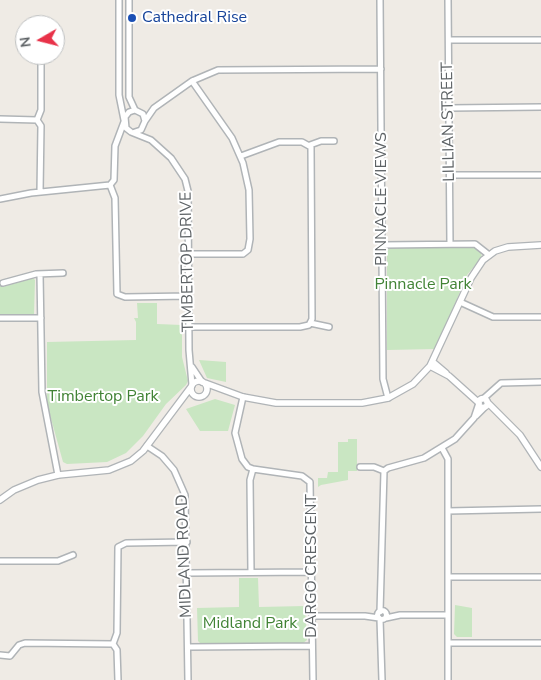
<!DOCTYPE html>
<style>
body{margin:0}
#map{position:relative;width:541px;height:680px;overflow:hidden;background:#efebe5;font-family:"Nunito Sans",sans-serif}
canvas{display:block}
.north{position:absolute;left:15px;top:15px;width:50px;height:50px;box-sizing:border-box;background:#fff;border:1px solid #bec0c1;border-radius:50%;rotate:262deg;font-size:14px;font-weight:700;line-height:20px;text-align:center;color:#5d6265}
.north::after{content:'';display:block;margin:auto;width:18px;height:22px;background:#e83249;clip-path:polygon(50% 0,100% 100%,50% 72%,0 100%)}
</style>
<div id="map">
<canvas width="541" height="680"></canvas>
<div class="north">N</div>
</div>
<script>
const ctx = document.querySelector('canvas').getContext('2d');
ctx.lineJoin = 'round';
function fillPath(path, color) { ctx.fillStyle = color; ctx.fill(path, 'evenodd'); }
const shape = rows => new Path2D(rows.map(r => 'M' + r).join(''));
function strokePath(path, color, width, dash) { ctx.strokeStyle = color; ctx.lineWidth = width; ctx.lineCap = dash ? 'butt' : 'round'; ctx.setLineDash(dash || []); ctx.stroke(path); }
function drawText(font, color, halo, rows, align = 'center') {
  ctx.font = font + ' "Nunito Sans",sans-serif'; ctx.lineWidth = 4; ctx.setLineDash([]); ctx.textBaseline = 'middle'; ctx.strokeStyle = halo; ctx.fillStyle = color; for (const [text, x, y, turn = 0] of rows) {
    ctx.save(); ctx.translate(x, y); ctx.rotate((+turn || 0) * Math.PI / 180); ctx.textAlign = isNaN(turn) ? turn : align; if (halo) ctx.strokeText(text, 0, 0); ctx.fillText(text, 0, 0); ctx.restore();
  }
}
const green = shape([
 [473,247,480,250,482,257,467,275,436,349,387,350,387,250,391,248],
 [33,278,35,280,34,315,0,316,0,281,2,287],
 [137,303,157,303,157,324,182,325,182,357,188,381,186,385,166,404,143,436,126,453,107,462,67,464,63,462,47,404,47,342,136,340,136,322,134,318,138,318],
 [199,360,226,362,226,382,207,378],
 [215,399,235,405,228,431,200,431,186,409],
 [348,439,357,439,357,471,348,471,348,480,321,485,318,487,318,478,327,478,328,472,338,472,338,442,348,442],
 [239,578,258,578,259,607,305,606,307,640,302,644,202,645,198,641,197,608,239,607],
 [455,605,472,608,472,637,457,637,454,634]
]);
const minor = shape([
 [119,0,119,95,124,120],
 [129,0,129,97,135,110],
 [380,0,383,379,388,398],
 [448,0,450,244],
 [449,40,541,40],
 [449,108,541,107],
 [0,119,37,120],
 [145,121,154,108,192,81,218,70,381,69],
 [135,132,141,130,145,121,143,114,135,110,129,112,125,117,126,128,131,132,151,140,171,158,185,179,188,191,189,350,192,385],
 [310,145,321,141,334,141],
 [450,175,541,175],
 [110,185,115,198,117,294,125,297,189,296],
 [40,192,41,126,37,120,41,110,41,55],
 [0,199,31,193,110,185,114,180,115,146,124,122],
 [383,245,475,244,489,255],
 [189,254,243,254,248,250,250,239,249,190,243,163,232,138,192,81],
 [40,274,42,392,58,475],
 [3,283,36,274,63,273],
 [460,302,493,317,541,317],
 [0,318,41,318],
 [310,323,329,327],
 [189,327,300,327,309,325,312,319,311,147,302,142,279,142,241,156],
 [192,367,202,382],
 [243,397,235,433,242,459,248,467,253,469,250,480,251,572],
 [483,399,501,383,541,382],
 [476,416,484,408],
 [147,446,162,456,174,470,185,495,188,680],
 [442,448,448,459,448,680],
 [360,467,374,467,384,471],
 [253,469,302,476,310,482,313,680],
 [448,511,541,509],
 [0,561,58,561,73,555],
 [188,573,312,572],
 [448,577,541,577],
 '377.5 615a4.5 4.5 0 1 1 9 0a4.5 4.5 0 1 1-9 0Z',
 [380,612,384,471,388,468,424,458,455,439,474,418,479,403],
 [312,616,365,616,379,618],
 [386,618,400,615,448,615],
 [380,619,382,680],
 [448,643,541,643],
 [113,644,117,633,118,547,126,543,187,542],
 [113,644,117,650,118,680],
 [188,647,312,646],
 [0,655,10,656,19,645,25,643,113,644]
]);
const tertiary = shape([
 [433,362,446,373],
 [430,366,449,376,479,403],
 '191 389a8 8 0 1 1 16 0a8 8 0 1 1-16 0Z',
 [205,383,243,397,276,403,362,403,388,398,413,384,430,366,471,278,483,260,495,251,508,247,541,245],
 '478.5 403a4.5 4.5 0 1 1 9 0a4.5 4.5 0 1 1-9 0Z',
 [487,402,520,435,541,467],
 [0,500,14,490,38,480,58,475,109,470,131,461,143,451,191,387]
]);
const markers = [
 [132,18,5,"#1a4fb4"]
];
const transitNames = [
 ["Cathedral Rise",142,18]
];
const streetNames = [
 ["LILLIAN STREET",449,122,-91],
 ["PINNACLE VIEWS",382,199,-90],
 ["TIMBERTOP DRIVE",188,262,-91],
 ["MIDLAND ROAD",185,556,-92],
 ["DARGO CRESCENT",312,566,-90]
];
const parkNames = [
 ["Pinnacle Park",423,285],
 ["Timbertop Park",103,397],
 ["Midland Park",250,624]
];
fillPath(green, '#c9e6c2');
strokePath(minor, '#b0b4b7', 8);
strokePath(tertiary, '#b0b4b7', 8);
strokePath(minor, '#fff', 5);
strokePath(tertiary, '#fff', 5.5);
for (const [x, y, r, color] of markers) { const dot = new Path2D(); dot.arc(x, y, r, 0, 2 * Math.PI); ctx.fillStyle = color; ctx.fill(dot); strokePath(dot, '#fff', 2); }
drawText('16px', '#164399', '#fff', transitNames, 'left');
drawText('16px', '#5d6265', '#fff', streetNames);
drawText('16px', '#418335', '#fff', parkNames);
</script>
